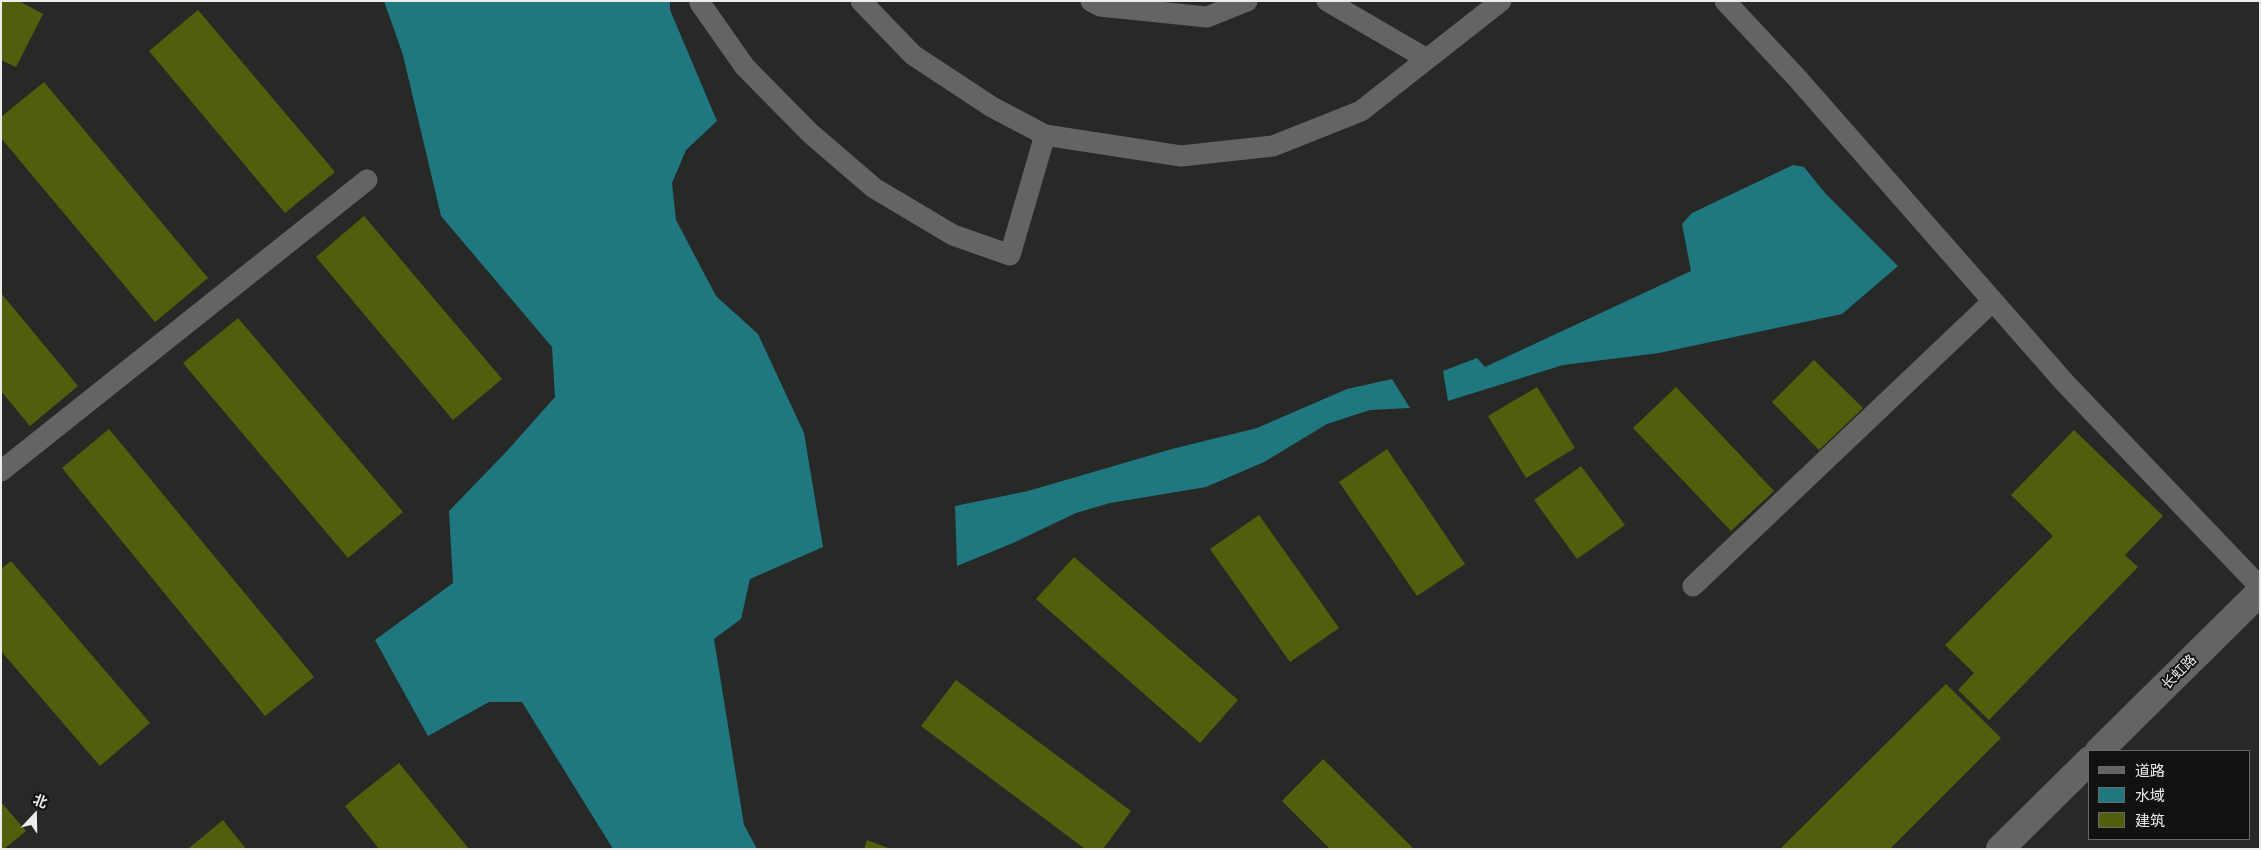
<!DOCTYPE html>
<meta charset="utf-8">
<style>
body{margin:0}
#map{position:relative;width:2261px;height:850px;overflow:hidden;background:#272927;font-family:Barlow,"Noto Sans SC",sans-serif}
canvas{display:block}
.frame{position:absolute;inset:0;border:2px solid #ebedeb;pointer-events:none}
.legend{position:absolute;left:2088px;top:750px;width:162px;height:90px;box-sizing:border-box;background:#101210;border:1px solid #686a68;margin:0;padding:6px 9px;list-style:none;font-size:15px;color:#ebedeb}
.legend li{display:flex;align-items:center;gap:10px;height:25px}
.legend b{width:25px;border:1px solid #686a68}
.north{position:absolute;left:10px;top:790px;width:50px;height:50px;-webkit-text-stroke:4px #101210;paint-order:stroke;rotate:21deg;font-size:14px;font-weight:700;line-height:20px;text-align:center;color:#ebedeb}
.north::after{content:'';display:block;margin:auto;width:18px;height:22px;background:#ebedeb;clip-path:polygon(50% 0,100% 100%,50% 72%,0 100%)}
</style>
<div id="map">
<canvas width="2261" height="850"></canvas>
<div class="frame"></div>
<ul class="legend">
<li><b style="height:6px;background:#626562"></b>道路</li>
<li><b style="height:14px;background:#1f7780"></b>水域</li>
<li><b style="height:14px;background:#535e0c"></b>建筑</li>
</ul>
<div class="north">北</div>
</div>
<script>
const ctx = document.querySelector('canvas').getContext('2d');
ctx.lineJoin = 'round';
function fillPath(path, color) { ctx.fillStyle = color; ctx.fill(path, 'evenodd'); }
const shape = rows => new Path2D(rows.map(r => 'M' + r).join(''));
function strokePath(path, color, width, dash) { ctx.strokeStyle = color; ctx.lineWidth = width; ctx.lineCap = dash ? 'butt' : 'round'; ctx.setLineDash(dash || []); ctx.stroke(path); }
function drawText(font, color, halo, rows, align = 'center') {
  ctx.font = font + ' Barlow,"Noto Sans SC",sans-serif'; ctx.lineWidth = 4; ctx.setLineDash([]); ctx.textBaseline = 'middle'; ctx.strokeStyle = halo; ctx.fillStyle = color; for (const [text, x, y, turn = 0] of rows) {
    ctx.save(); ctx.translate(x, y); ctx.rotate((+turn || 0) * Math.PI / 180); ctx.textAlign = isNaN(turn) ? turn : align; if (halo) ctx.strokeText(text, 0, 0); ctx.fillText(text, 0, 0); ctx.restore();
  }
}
const water = shape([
 [384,1,670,1,670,10,717,121,686,150,672,183,676,220,716,296,758,334,804,433,823,547,750,579,741,619,714,639,744,825,757,849,613,849,522,702,489,702,428,736,375,640,453,583,449,511,507,451,555,397,552,347,441,216,403,55],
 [1793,165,1804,167,1825,193,1898,266,1842,314,1659,353,1563,365,1448,401,1443,371,1477,358,1485,367,1691,271,1682,224,1692,213],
 [1392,379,1410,408,1370,410,1327,424,1264,462,1206,487,1110,503,1076,513,1013,543,957,566,955,506,1028,491,1172,449,1257,428,1347,389]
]);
const building = shape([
 [1,1,19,1,43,14,16,67,1,60],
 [198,10,335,172,285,213,149,51],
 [44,82,208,278,155,322,1,138,1,117],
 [364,216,502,379,453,420,316,257],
 [1,293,78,386,30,426,1,391],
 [238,318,403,512,348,558,183,363],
 [1814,360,1863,408,1819,450,1772,402],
 [1537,387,1575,448,1526,478,1488,416],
 [1676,387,1774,491,1731,531,1633,428],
 [109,429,314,677,265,716,62,468],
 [2074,430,2163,516,2125,555,2138,567,1989,720,1958,690,1974,673,1945,645,2053,536,2011,495],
 [1387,449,1465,564,1417,596,1339,482],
 [1581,466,1625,525,1577,559,1534,500],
 [1259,515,1339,628,1290,662,1210,549],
 [1074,557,1238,700,1200,743,1036,599],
 [11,561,150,723,100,766,1,651,1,569],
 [956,680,1131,811,1103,849,1085,849,921,726],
 [1946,684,2001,738,1890,849,1780,849],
 [1323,759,1414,849,1330,849,1282,801],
 [399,763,469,849,379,849,345,806],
 [1,802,26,831,4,849,1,849],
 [223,820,246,849,188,849],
 [867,840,891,849,864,849]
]);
const service = shape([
 [861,1,913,55,992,107,1045,135,1181,156,1273,146,1361,111,1501,1],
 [1091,1,1100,6,1207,17,1247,1],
 [1327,1,1427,59],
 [1725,1,1797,78,2065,383,2260,587],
 [700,3,745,67,810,133,874,188,953,235,1010,255,1045,135],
 [1,471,367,180],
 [1693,586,1993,301]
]);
const tertiary = shape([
 [2099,751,2260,592],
 [2000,849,2090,760]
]);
const streetNames = [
 ["长虹路",2179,672,-45]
];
fillPath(water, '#1f7780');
fillPath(building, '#535e0c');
strokePath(service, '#626562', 21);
strokePath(tertiary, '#626562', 28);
drawText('14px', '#ebedeb', '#101210', streetNames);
</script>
